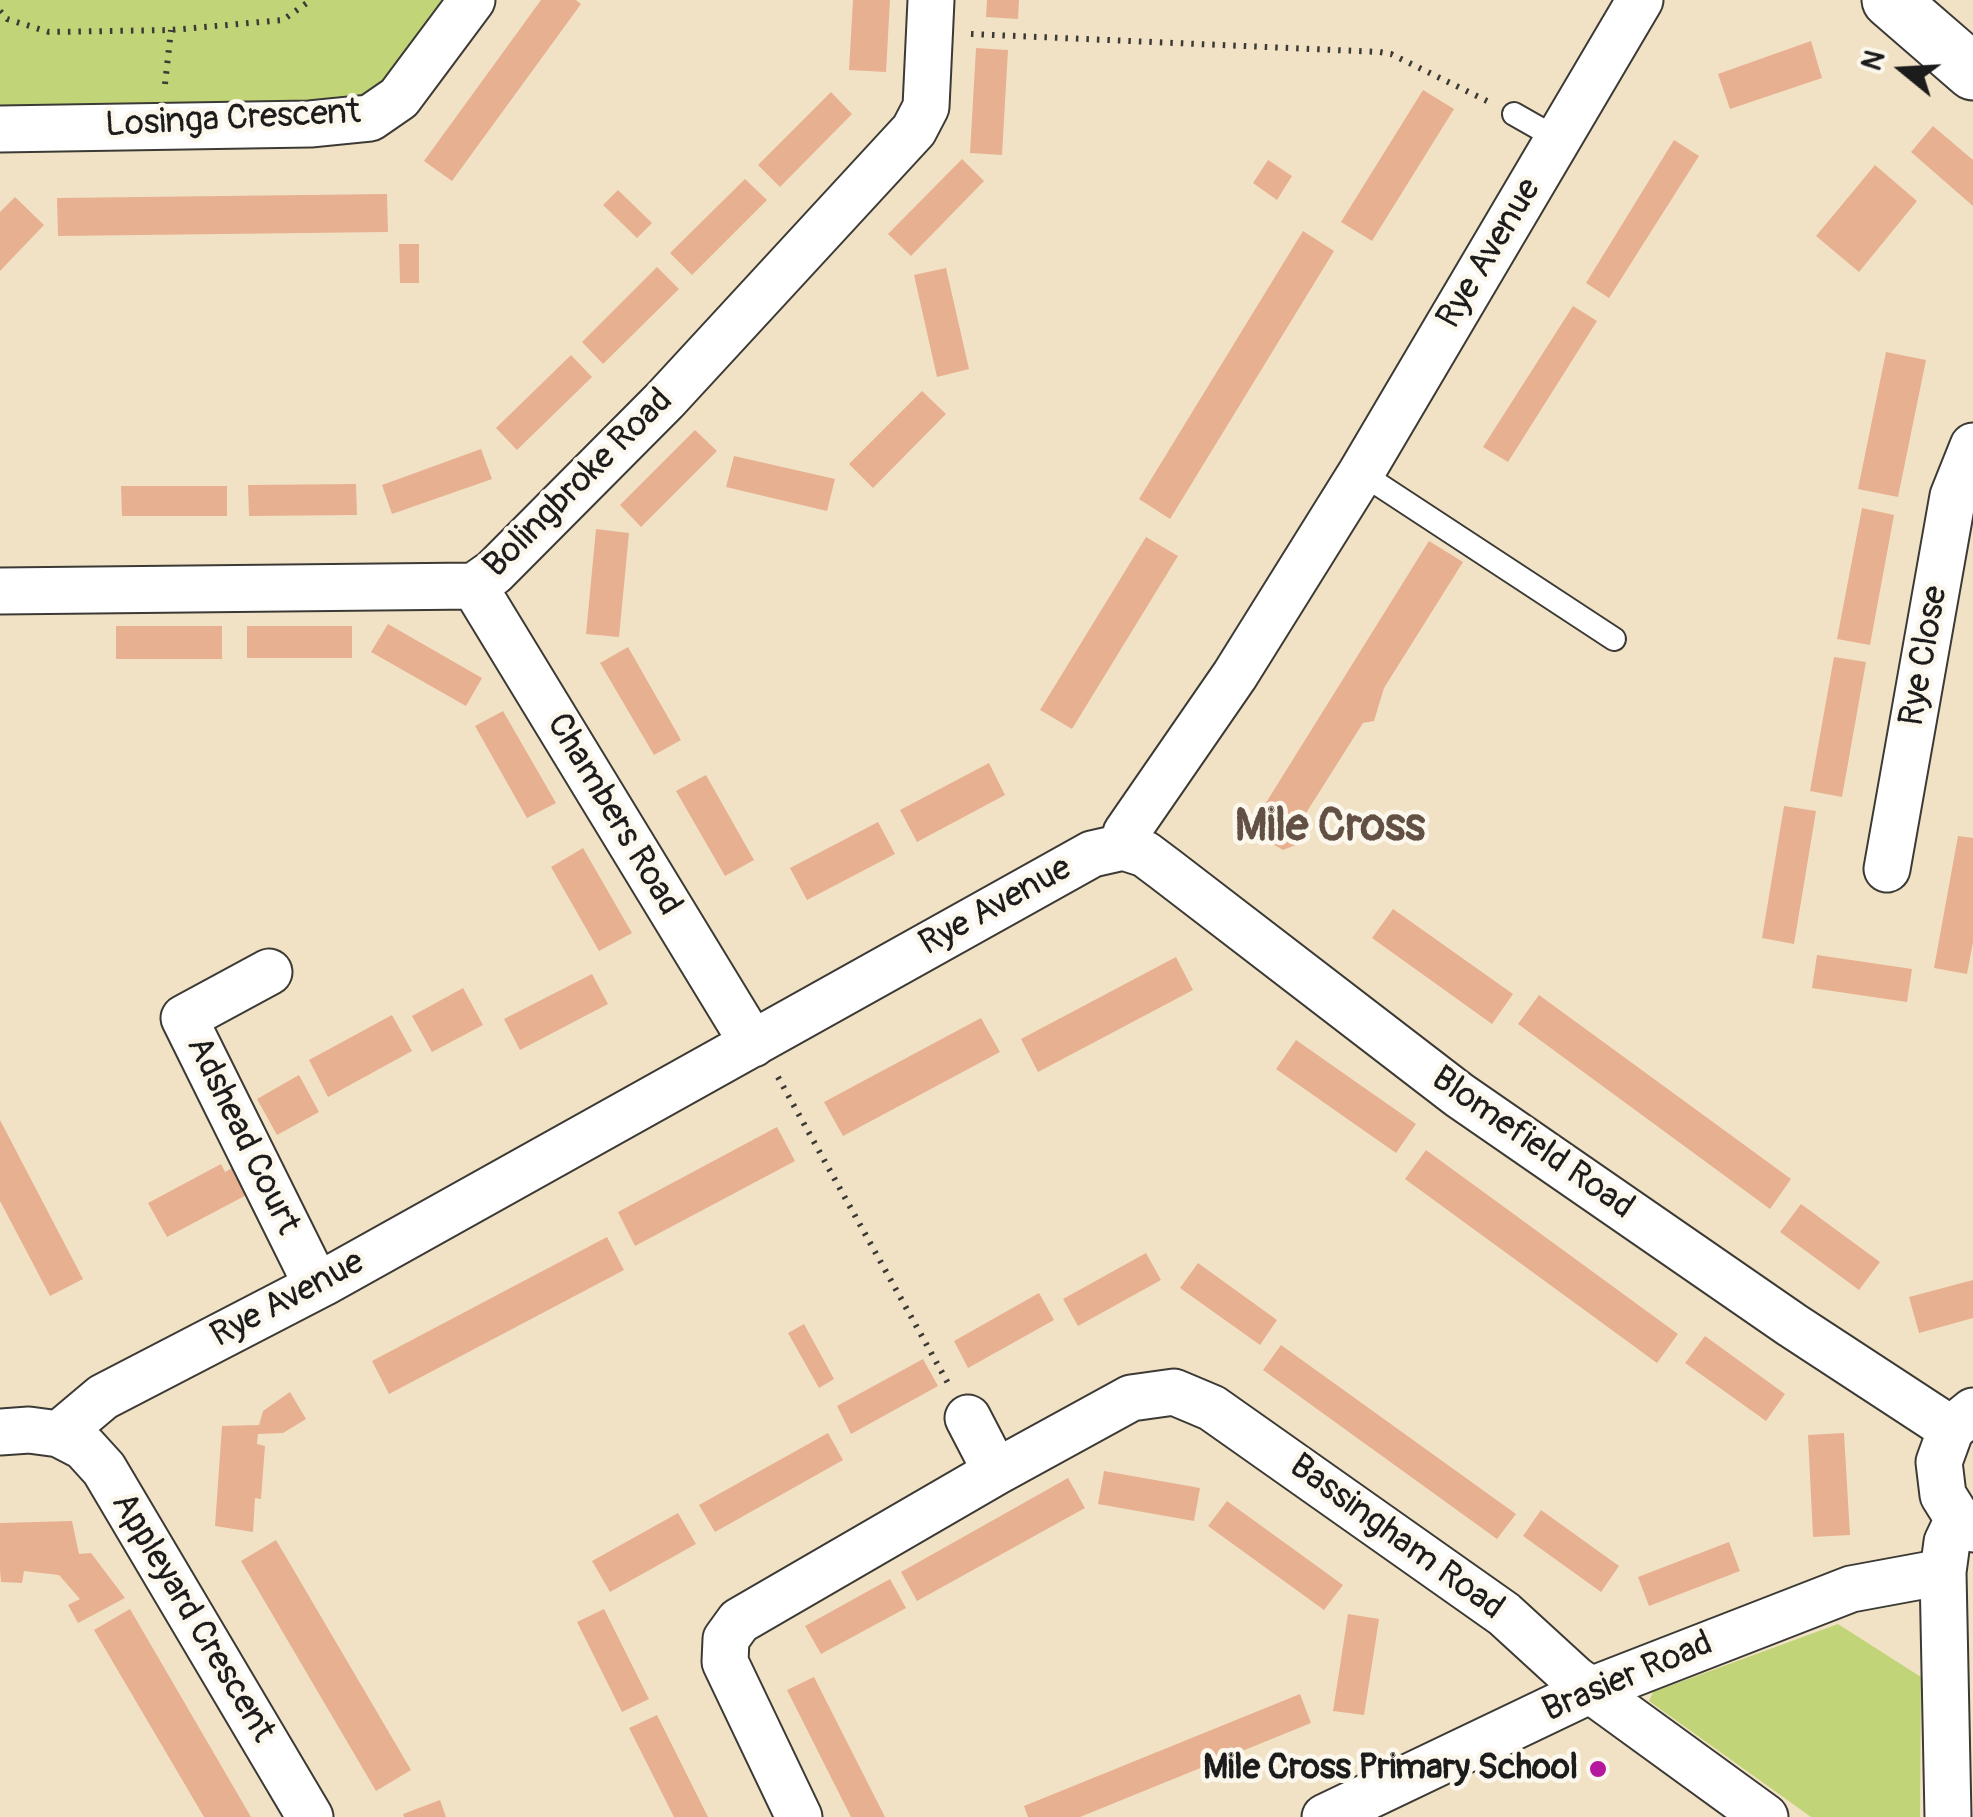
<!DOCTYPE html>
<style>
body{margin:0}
#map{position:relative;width:1973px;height:1817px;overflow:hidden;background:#f2e2c5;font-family:Pangolin,sans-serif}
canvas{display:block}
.north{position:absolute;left:1853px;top:20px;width:100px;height:100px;-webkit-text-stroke:8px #fbf7ec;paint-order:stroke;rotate:288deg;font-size:28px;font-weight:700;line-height:40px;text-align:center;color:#1c1c1c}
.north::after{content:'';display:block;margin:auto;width:35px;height:45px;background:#1c1c1c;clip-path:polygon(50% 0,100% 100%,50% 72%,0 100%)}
</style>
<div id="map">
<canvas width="1973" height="1817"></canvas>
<div class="north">N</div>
</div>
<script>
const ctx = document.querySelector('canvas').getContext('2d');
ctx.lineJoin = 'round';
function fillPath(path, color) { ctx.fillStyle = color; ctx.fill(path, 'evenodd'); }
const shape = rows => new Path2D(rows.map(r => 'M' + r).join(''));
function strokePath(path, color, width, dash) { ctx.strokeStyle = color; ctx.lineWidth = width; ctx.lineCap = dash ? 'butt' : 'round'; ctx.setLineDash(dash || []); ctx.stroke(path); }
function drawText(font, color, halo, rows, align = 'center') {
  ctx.font = font + ' Pangolin,sans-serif'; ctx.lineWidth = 9; ctx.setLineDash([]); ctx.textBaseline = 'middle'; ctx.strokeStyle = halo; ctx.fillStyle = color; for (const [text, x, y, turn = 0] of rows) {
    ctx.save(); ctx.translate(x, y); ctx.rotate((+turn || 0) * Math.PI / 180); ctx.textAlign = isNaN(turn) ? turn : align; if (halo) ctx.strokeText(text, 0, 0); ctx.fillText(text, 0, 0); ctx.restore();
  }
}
const green = shape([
 [0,0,460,0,390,93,348,113,0,116],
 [1838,1624,1921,1677,1920,1817,1811,1817,1649,1701,1653,1692]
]);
const building = shape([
 [541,0,576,0,581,4,452,181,424,161],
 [853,0,890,0,886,72,849,70],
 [987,0,1019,0,1018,19,986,17],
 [1811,41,1822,78,1730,109,1718,74],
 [976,48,1008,50,1002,155,970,153],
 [1423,90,1454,109,1372,241,1341,222],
 [831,92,852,114,780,187,758,165],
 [1933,126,1973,160,1973,206,1911,152],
 [1674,140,1699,156,1609,298,1586,283],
 [962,159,984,181,911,256,888,234],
 [1268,160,1292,176,1277,200,1253,183],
 [1875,165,1917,201,1859,272,1816,236],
 [745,179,767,200,692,275,670,253],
 [618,190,652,223,637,238,603,205],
 [387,194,388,232,58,236,57,198],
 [15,197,44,225,0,271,0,212],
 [1303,231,1334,251,1170,519,1139,499],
 [399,244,419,244,419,283,400,283],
 [657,267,679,289,603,364,582,342],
 [946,268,969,369,937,377,914,275],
 [1573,306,1597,321,1508,462,1483,447],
 [1886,352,1926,360,1898,497,1858,489],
 [571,355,592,377,517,450,496,428],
 [922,391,946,414,873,488,849,464],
 [695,430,717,451,641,527,620,505],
 [481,449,492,479,392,514,382,485],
 [734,456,835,479,827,511,726,487],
 [356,484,357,515,249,516,248,485],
 [121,486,227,486,227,516,122,516],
 [1862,508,1894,515,1870,645,1837,639],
 [596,529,629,533,619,637,586,634],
 [1146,537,1178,556,1072,729,1040,710],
 [1429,541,1463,562,1384,688,1374,721,1363,723,1294,832,1298,844,1283,850,1249,830],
 [388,624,482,678,466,706,371,652],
 [116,626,222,626,222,659,116,659],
 [247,626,352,626,352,658,247,658],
 [628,647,681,740,654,755,600,663],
 [1834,657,1866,662,1842,797,1810,791],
 [503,711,556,803,527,818,475,726],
 [989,763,1005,795,917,842,900,810],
 [706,775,754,860,725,876,676,791],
 [1784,806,1816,811,1794,944,1762,938],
 [878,822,895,854,807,900,790,868],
 [1958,836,1973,838,1973,942,1967,974,1934,968],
 [583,848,632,933,599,951,551,867],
 [1393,909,1513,994,1492,1024,1372,938],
 [1817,955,1912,969,1907,1002,1812,988],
 [1176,957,1193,990,1038,1072,1021,1039],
 [592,974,608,1004,520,1050,504,1019],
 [463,988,483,1025,432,1052,412,1016],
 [1539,995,1791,1179,1770,1209,1518,1024],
 [392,1015,412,1051,328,1097,309,1060],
 [981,1018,1000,1052,843,1136,824,1102],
 [1296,1040,1416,1124,1396,1153,1276,1069],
 [299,1075,319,1112,277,1135,257,1099],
 [0,1120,83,1279,50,1296,0,1201],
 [777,1127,795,1161,635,1246,618,1212],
 [1426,1150,1678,1334,1657,1363,1405,1179],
 [221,1164,225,1172,239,1164,254,1191,167,1237,148,1203],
 [1801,1204,1880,1262,1859,1290,1780,1232],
 [607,1237,624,1270,389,1394,372,1361],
 [1146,1253,1161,1280,1078,1326,1063,1299],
 [1198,1263,1277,1320,1260,1345,1180,1288],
 [1973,1280,1973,1318,1919,1333,1909,1297],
 [1039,1293,1054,1320,968,1368,954,1341],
 [804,1324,834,1379,819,1388,788,1333],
 [1705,1336,1785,1394,1766,1421,1685,1363],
 [1281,1345,1516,1514,1497,1539,1263,1370],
 [923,1359,938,1386,851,1434,837,1406],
 [290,1392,306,1419,283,1433,258,1434,257,1444,265,1446,261,1499,255,1498,253,1532,215,1526,222,1426,259,1425,263,1411],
 [828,1433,843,1460,715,1532,699,1505],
 [1844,1433,1850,1535,1813,1537,1808,1435],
 [1104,1471,1200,1488,1194,1521,1098,1504],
 [1068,1478,1085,1508,917,1601,901,1572],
 [1227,1501,1343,1585,1324,1610,1208,1526],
 [1541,1510,1619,1566,1601,1592,1523,1536],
 [678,1513,696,1544,610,1592,592,1561],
 [72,1521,79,1554,91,1553,125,1598,78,1623,68,1605,80,1599,59,1575,24,1571,22,1583,1,1582,0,1569,0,1523],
 [276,1540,411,1770,376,1791,241,1561],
 [1729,1542,1740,1571,1649,1606,1638,1577],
 [890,1579,906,1608,821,1654,805,1626],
 [130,1609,251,1817,204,1817,94,1630],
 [604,1609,649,1699,622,1712,577,1622],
 [1348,1614,1379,1619,1364,1715,1333,1711],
 [814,1677,885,1817,851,1817,787,1690],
 [1300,1694,1311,1723,1080,1817,1028,1817,1024,1806],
 [657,1715,708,1817,674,1817,629,1728],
 [440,1800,446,1817,404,1817,403,1814]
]);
const path = shape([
 [0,11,7,19,49,32,171,30,283,20,311,0],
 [971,34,1380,52,1391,54,1487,101],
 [165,84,171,30],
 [778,1077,949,1385]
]);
const service = shape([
 [1514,114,1558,139],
 [1361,473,1614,639]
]);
const minor = shape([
 [0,129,310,124,370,118,399,98,472,0],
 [474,586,753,1044],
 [0,591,474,586,494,572,665,400,914,130,926,107,931,0],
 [1123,847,1145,854,1165,869,1459,1095,1792,1325,1951,1429],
 [1887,869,1953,496,1973,446],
 [269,972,184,1018,317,1286],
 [1973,1411,1951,1429,1939,1462,1943,1495,1958,1519,1973,1529],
 [968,1418,996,1472],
 [0,1432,29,1430,59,1434,84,1447,104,1469,310,1817],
 [59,1434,103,1397,323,1283,1092,854,1123,847,1126,833,1235,675,1361,473,1640,0],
 [799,1817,725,1662,726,1639,739,1621,996,1472,1131,1398,1174,1392,1212,1408,1504,1614,1575,1679,1765,1817],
 [1325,1817,1591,1690,1851,1589,1943,1572],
 [1948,1817,1943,1572,1947,1542,1958,1519]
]);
const primary = shape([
 [1890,0,1973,72]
]);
const markers = [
 [1598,1769,10,"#b5179e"]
];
const streetNames = [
 ["Losinga Crescent",233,120,-3],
 ["Rye Avenue",1490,254,-59],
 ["Bolingbroke Road",579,484,-45],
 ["Rye Close",1925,656,-80],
 ["Chambers Road",613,815,59],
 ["Rye Avenue",996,907,-29],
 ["Adshead Court",242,1136,64],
 ["Blomefield Road",1532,1144,35],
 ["Rye Avenue",288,1300,-28],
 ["Bassingham Road",1396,1538,36],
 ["Appleyard Crescent",192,1618,59],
 ["Brasier Road",1628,1678,-23]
];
const poiNames = [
 ["Mile Cross Primary School",1578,1769]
];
const districtNames = [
 ["Mile Cross",1330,829]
];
fillPath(green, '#c1d578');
fillPath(building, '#e7b091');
strokePath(service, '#3c3a35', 26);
strokePath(minor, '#3c3a35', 49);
strokePath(primary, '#3c3a35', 59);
strokePath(path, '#3c3a35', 6, [2.5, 8]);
strokePath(service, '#fff', 22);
strokePath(minor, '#fff', 45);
strokePath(primary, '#fff', 55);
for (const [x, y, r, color] of markers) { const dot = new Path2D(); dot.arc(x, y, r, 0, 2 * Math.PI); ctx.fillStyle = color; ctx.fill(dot); strokePath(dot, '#fbf7ec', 4); }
drawText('35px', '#1c1c1c', '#fbf7ec', streetNames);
drawText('bold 35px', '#1c1c1c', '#fbf7ec', poiNames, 'right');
drawText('bold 45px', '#635045', '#fbf7ec', districtNames);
</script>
